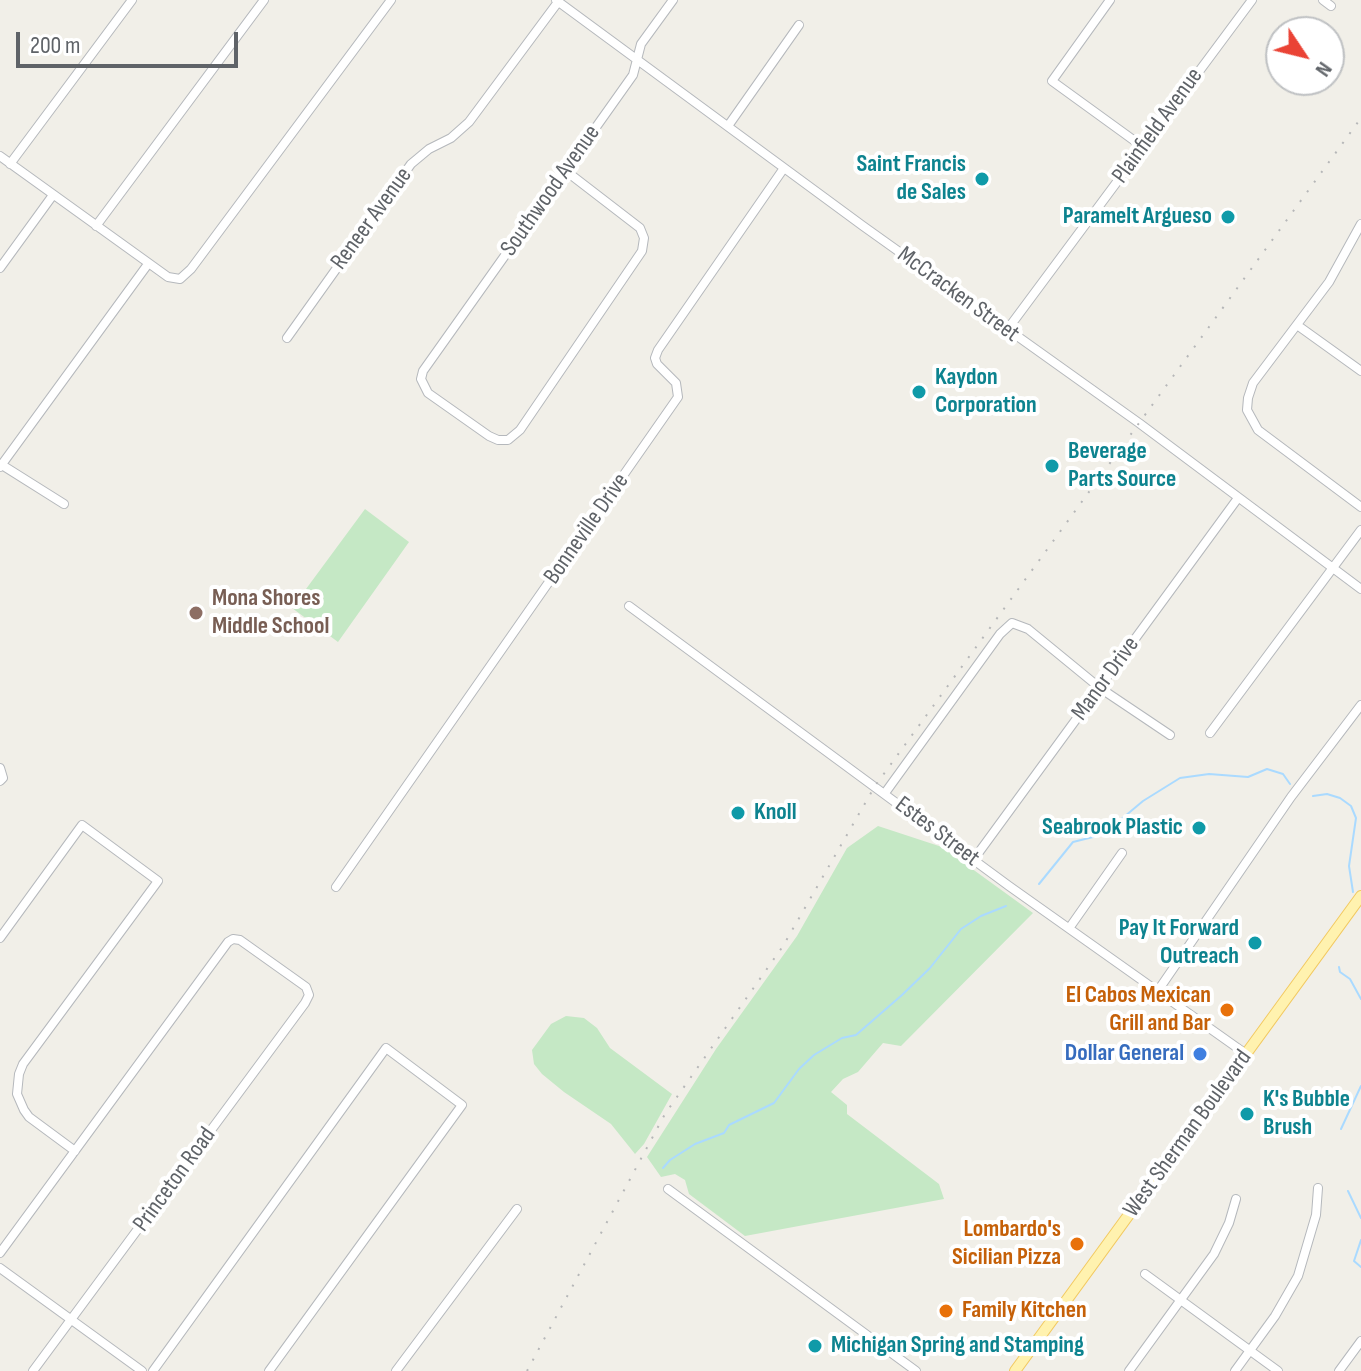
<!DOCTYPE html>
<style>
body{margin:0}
#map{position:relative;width:1361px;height:1371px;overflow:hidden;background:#f1efe8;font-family:"Sofia Sans Condensed",sans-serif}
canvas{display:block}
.north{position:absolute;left:1265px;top:16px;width:80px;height:80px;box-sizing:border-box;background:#fff;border:2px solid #bfc1c3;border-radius:50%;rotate:125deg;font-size:22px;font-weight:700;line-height:32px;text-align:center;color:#5f6368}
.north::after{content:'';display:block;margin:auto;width:28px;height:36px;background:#ea4335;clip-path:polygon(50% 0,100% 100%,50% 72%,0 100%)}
.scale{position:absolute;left:16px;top:32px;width:222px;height:36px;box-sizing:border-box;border:4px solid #5f6368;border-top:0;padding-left:10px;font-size:24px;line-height:28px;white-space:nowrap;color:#5f6368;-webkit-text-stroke:6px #fff;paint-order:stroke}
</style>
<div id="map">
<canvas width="1361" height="1371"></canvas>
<div class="north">N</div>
<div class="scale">200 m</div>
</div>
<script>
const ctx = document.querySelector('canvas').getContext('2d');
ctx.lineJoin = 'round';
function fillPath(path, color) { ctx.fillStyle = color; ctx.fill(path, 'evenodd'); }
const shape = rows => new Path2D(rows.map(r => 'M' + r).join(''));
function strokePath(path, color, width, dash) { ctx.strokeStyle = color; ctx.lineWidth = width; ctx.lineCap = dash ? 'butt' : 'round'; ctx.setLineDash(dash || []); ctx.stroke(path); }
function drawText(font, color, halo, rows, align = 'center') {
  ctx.font = font + ' "Sofia Sans Condensed",sans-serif'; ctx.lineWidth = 8; ctx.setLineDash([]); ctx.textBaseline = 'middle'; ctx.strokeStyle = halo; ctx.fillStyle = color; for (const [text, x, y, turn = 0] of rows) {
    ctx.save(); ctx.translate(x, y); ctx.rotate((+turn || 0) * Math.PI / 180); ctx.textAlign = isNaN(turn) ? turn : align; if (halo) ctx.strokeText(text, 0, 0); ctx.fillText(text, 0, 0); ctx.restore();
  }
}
const green = shape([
 [365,509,409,542,338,642,292,608],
 [878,826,942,847,1033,913,901,1046,883,1043,858,1072,843,1079,831,1092,847,1105,847,1114,939,1184,944,1199,745,1236,689,1194,685,1180,675,1174,661,1177,647,1157,716,1049,797,936,847,848],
 [566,1016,584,1018,597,1028,610,1048,672,1094,644,1144,635,1154,611,1124,564,1092,542,1074,534,1064,532,1050,551,1024]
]);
const stream = shape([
 [1313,796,1327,794,1340,798,1351,806,1356,818,1349,866,1353,892],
 [1039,884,1073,842,1093,837,1112,827,1143,801,1180,778,1209,774,1248,777,1267,769,1283,774,1290,784],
 [1339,967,1340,972,1350,979,1361,999],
 [1341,1129,1361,1086],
 [663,1168,670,1160,695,1144,724,1133,729,1125,774,1103,799,1069,814,1055,842,1038,856,1035,902,995,930,968,961,929,981,916,1006,906],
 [1348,1191,1361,1218],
 [1361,1240,1354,1261,1361,1267]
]);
const minor = shape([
 [556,0,863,226,1139,423,1361,589],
 [1110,0,1052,81,1143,147],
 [1323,0,1331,6],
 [728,126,799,25],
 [0,156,168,277,180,279,191,269,391,0],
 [10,164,132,0],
 [566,171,640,228,644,238,642,251,520,430,508,440,498,440,489,436,428,393,421,379,423,371,633,75,641,44,673,0],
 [1361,224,1329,282,1253,383,1248,398,1247,410,1258,430,1361,507],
 [96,226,264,0],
 [0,268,53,195],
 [1297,325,1361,371],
 [1007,330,1252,0],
 [287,338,411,164,429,149,451,138,469,122,558,2],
 [2,465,64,504],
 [0,467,148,264],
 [629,606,1009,886,1246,1054],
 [1210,733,1361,530],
 [0,768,3,778,0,781],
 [885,793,1000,634,1012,623,1028,629,1100,688,1170,735],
 [974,859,1238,498],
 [336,887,678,397,676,383,657,364,655,358,658,350,784,168],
 [1070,927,1122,853],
 [0,938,82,825,158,881,23,1064,19,1074,17,1094,24,1110,29,1117,75,1151],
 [1157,992,1291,797,1361,705],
 [668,1189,916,1371],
 [0,1253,228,942,233,939,240,940,306,987,309,995,305,1003,33,1371],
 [0,1268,142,1371],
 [1145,1274,1278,1371],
 [153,1371,386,1048,462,1105,269,1371],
 [396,1371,517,1209],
 [1129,1371,1214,1254,1229,1223,1236,1199],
 [1235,1371,1275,1316,1298,1276,1316,1215,1318,1188],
 [1339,1371,1361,1341]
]);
const major = shape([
 [1015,1371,1361,896]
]);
const rail = shape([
 [527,1371,665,1114,783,946,875,786,1361,118]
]);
const markers = [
 [982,179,8,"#0f9aa8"],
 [1228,217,8,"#0f9aa8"],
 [919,392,8,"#0f9aa8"],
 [1052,466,8,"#0f9aa8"],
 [196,613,8,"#8d6e63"],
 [738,813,8,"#0f9aa8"],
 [1199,828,8,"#0f9aa8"],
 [1255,943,8,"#0f9aa8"],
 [1227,1010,8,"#e8710a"],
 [1200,1054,8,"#3f7fe0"],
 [1247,1114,8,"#0f9aa8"],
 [1077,1244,8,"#e8710a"],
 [946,1311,8,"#e8710a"],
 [815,1346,8,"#0f9aa8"]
];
const streetNames = [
 ["Plainfield Avenue",1158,126,-54],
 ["Southwood Avenue",551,191,-55],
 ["Reneer Avenue",372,219,-54],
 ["McCracken Street",958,295,36],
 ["Bonneville Drive",587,529,-55],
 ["Manor Drive",1106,679,-54],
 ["Estes Street",937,832,37],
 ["West Sherman Boulevard",1188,1134,-54],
 ["Princeton Road",175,1180,-54]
];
const cultureNames = [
 ["Saint Francis",966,165,"right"],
 ["de Sales",966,193,"right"],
 ["Paramelt Argueso",1212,217,"right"],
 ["Kaydon",935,378],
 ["Corporation",935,406],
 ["Beverage",1068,452],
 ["Parts Source",1068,480],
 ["Knoll",754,813],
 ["Seabrook Plastic",1183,828,"right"],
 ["Pay It Forward",1239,929,"right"],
 ["Outreach",1239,957,"right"],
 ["K's Bubble",1263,1100],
 ["Brush",1263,1128],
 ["Michigan Spring and Stamping",831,1346]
];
const educationNames = [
 ["Mona Shores",212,599],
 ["Middle School",212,627]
];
const foodNames = [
 ["El Cabos Mexican",1211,996],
 ["Grill and Bar",1211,1024],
 ["Lombardo's",1061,1230],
 ["Sicilian Pizza",1061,1258],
 ["Family Kitchen",962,1311,"left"]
];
const shopNames = [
 ["Dollar General",1184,1054]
];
fillPath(green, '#c5e8c5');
strokePath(stream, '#aadaff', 2);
strokePath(minor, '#b5b8bc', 10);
strokePath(major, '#f2c960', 12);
strokePath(minor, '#fff', 8);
strokePath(major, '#fff2af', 10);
strokePath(rail, '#b6b7b8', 2, [2, 10]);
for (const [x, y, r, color] of markers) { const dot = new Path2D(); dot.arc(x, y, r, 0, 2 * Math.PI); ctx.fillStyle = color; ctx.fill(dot); strokePath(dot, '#fff', 3); }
drawText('24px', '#5f6368', '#fff', streetNames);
drawText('bold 24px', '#0d838f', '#fff', cultureNames, 'left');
drawText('bold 24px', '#785e54', '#fff', educationNames, 'left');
drawText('bold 24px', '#c56008', '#fff', foodNames, 'right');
drawText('bold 24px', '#366cbe', '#fff', shopNames, 'right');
</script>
